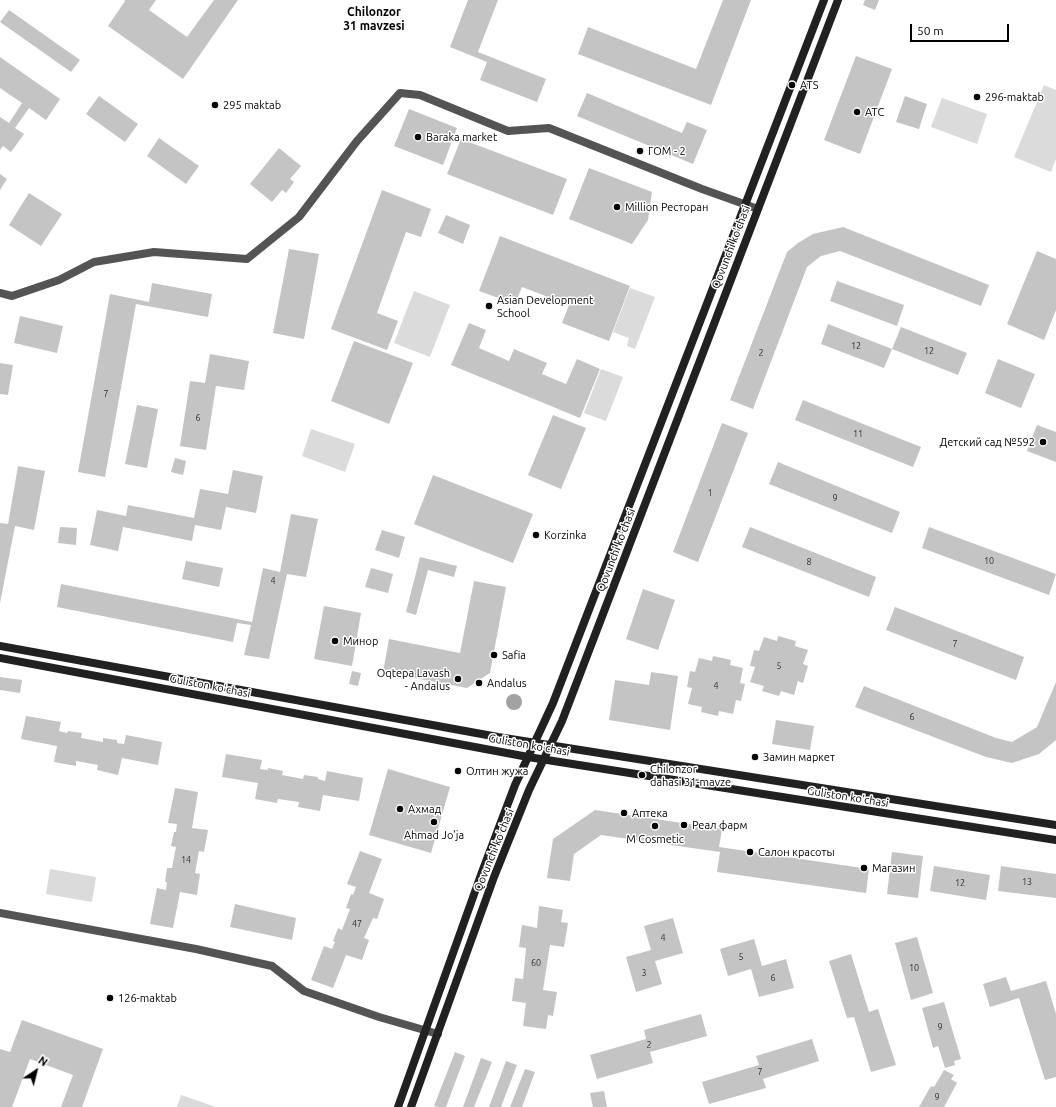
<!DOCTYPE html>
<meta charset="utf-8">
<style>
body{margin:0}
#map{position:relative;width:1056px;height:1107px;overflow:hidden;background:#fff;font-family:Ubuntu,sans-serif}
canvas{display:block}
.north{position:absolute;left:16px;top:1051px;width:40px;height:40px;-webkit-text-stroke:3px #fff;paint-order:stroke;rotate:35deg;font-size:11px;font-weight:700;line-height:16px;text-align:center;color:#000}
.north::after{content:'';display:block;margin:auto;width:14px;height:18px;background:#000;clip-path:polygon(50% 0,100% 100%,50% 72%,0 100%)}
.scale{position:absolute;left:910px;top:24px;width:99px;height:18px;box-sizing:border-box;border:2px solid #000;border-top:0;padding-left:5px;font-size:12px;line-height:14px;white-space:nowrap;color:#000;-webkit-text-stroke:3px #fff;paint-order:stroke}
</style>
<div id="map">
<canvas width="1056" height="1107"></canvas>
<div class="north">N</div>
<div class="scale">50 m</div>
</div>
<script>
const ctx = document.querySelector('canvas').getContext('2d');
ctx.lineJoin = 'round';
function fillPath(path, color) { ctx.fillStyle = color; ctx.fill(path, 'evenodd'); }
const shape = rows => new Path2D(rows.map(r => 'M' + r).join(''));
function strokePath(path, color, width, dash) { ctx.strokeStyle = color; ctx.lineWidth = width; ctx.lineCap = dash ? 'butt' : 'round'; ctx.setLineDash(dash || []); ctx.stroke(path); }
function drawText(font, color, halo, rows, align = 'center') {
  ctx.font = font + ' Ubuntu,sans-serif'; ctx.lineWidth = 3; ctx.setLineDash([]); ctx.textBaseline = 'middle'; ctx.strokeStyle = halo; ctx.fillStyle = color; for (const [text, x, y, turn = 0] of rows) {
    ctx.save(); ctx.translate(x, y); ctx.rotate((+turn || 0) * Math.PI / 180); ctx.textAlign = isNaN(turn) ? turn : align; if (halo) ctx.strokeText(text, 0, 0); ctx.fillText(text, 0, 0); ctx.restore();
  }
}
const green = shape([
 [1044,85,1056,90,1056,159,1051,172,1014,157],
 [942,98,987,114,977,144,931,127],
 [630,288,655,297,635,349,627,346,629,338,613,332],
 [414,291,450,305,430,357,394,343],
 [601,369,623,377,606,421,584,413],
 [311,429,355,444,345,472,302,456],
 [50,869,96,877,92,902,46,894],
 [181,1095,216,1107,177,1107]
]);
const water = shape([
 '506 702a8 8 0 1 1 16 0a8 8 0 1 1-16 0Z'
]);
const building = shape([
 [124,0,156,0,149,10,187,37,214,0,238,0,183,79,108,26,125,1],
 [468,0,498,0,478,52,546,79,537,102,480,80,487,62,450,47],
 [723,0,751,0,711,105,578,54,588,27,696,69],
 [865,0,879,0,875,10,863,5],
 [9,10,80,60,71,72,0,22],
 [856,56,892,69,860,154,824,140],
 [0,57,60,99,46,120,29,108,15,128,24,134,11,152,3,146,0,150,0,117,9,123,22,103,0,88],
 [587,93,682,133,687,122,707,130,693,164,577,116],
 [99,96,138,124,125,142,86,114],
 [905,96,927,104,919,129,896,122],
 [409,109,457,128,443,165,394,146],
 [159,138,199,166,186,184,147,156],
 [461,139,567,179,553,215,447,174],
 [279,148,301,166,290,179,294,182,286,193,282,190,272,202,250,184],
 [589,168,652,192,648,220,632,244,569,219],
 [0,174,7,179,0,190],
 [382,190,431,209,421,237,406,232,377,313,398,321,387,350,331,329],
 [29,193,62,214,41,246,9,225],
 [446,215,470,225,463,244,438,233],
 [843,227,989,285,981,306,840,251,821,256,807,267,753,409,730,400,787,252,798,243,813,234],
 [500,236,630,286,609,341,562,323,569,305,522,287,515,304,479,291],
 [289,249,319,254,304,339,273,333],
 [1037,251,1056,259,1056,310,1044,340,1007,324],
 [837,281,904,305,897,326,830,301],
 [152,283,212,294,208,317,136,304,105,477,78,472,110,294,149,302],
 [20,316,63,326,57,353,14,343],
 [469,323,486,330,479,348,509,361,514,349,547,363,542,374,566,384,577,359,600,369,580,418,451,365],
 [828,324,892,349,884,368,821,344],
 [901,327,967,353,958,375,892,349],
 [354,341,413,363,389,424,331,401],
 [210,354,249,361,244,390,216,386,206,450,180,446,190,381,205,383],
 [998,359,1035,374,1021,408,985,393],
 [0,363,13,365,8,395,0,394],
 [803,400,921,447,913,467,795,420],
 [137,405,158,409,147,468,125,464],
 [553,415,586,428,561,489,528,475],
 [722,423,748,433,698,562,673,552],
 [1037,425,1056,432,1056,462,1027,451],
 [175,458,186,461,183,475,171,472],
 [778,462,900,512,892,533,769,484],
 [18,466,45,471,34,530,15,526,0,603,0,523,8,524],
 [233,470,263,476,256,513,226,507,221,530,195,525,192,541,123,527,118,551,90,545,97,510,126,516,128,505,194,518,200,489,228,494],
 [433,475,533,514,513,563,414,524],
 [291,514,318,519,306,577,287,574,269,659,244,655,251,625,237,623,233,642,57,607,61,584,252,622,263,568,280,572],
 [60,527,77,528,76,545,58,543],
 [750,527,876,577,869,597,742,547],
 [929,527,1056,574,1049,595,922,548],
 [382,530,405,537,399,558,375,550],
 [420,557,457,566,454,577,428,570,416,615,406,612],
 [186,561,223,568,219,587,182,579],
 [371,568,393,574,388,593,365,587],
 [474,581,506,587,490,673,467,688,383,672,389,639,460,653],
 [643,589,675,600,658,650,626,639],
 [324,606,361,613,352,666,314,659],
 [895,607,1024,657,1016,680,886,630],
 [778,636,796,641,795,646,808,650,803,664,808,666,803,683,798,681,794,695,781,691,779,696,762,691,764,686,750,682,755,667,750,666,754,650,759,651,764,637,777,641],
 [713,656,731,660,730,665,743,668,740,683,745,684,741,701,736,700,733,714,719,711,718,716,701,712,702,707,688,704,692,688,687,687,690,671,695,672,699,658,712,661],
 [352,671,361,673,358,686,349,684],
 [651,672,678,676,670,730,609,720,615,680,649,685],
 [0,677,22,680,20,693,0,690],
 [1056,682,1056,740,1039,754,1012,763,986,757,855,707,864,686,996,738,1012,742,1037,727],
 [26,716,61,722,59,731,67,733,68,731,82,733,81,738,103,742,103,738,117,740,117,743,124,744,126,735,162,742,158,765,122,758,118,775,97,770,98,765,76,761,76,766,54,762,57,746,21,739],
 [776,720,814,726,810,750,772,744],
 [226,754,262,760,260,769,268,770,268,768,283,771,282,775,303,779,304,775,318,777,318,779,325,781,327,771,363,778,359,801,323,795,320,811,298,807,299,802,278,799,277,803,255,799,258,783,222,777],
 [388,769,450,787,431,853,369,835],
 [175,788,198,792,192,828,208,830,204,852,199,851,195,873,200,874,197,895,180,892,173,928,150,924,157,888,166,890,167,882,165,882,167,868,172,868,176,847,171,846,174,832,176,832,177,824,168,823],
 [595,810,722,829,719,847,869,869,866,893,717,872,720,852,601,835,574,854,570,881,547,878,553,839],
 [360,851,382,859,369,893,384,899,377,919,373,918,364,938,369,940,362,960,346,955,333,988,311,980,324,946,332,949,335,942,333,941,338,928,342,930,350,909,346,908,351,894,353,895,356,887,347,884],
 [892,852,923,856,918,898,887,894],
 [934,866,990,875,986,900,930,891],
 [1001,866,1056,874,1056,898,998,891],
 [235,904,296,918,292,940,230,927],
 [539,906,563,910,561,922,568,923,564,947,550,945,543,990,557,992,553,1016,548,1015,546,1029,523,1026,526,1003,512,1001,515,978,523,979,526,948,519,947,522,925,537,928],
 [673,918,683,953,655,961,662,984,636,992,626,957,651,950,644,926],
 [917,937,933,993,911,1000,895,943],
 [754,939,762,966,786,959,794,988,759,997,751,969,728,976,720,949],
 [851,954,869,1012,878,1009,896,1065,871,1072,854,1017,847,1018,829,961],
 [1006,977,1011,991,1046,981,1056,1014,1056,1077,1045,1080,1019,998,990,1007,983,984],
 [944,1002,961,1059,954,1061,955,1065,945,1068,938,1046,933,1048,922,1008],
 [701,1014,707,1036,650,1052,653,1063,597,1079,590,1055,646,1039,644,1030],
 [22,1020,103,1049,82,1107,61,1107,73,1075,30,1059,12,1107,0,1107,0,1049,10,1052],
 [812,1039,819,1061,763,1079,766,1088,709,1104,702,1082,759,1065,756,1056],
 [455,1052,465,1056,446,1107,438,1107,434,1106],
 [481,1058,492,1062,474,1107,463,1107],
 [506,1061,517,1065,501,1107,489,1107],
 [525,1069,535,1072,522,1107,510,1107],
 [944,1070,954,1075,951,1079,957,1083,944,1107,919,1107,931,1086,934,1087],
 [604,1091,607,1107,593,1107,590,1093]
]);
const street = shape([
 [0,293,12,296,59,280,94,262,154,252,247,259,299,217,357,141,400,93,420,95,508,131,549,128,702,189,758,209],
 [0,913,196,949,272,966,304,991,379,1017,438,1034]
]);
const secondary = shape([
 [0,646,498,737,1056,825],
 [0,658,528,757,1056,840],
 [398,1107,482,872,515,785,553,703,824,0],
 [411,1107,494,877,529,790,562,721,838,0]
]);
const markers = [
 [792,85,4,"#000"],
 [977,97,4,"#000"],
 [215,105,4,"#000"],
 [857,112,4,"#000"],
 [418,137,4,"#000"],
 [640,151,4,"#000"],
 [617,207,4,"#000"],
 [489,306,4,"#000"],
 [1043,442,4,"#000"],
 [536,535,4,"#000"],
 [335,641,4,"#000"],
 [494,655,4,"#000"],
 [458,679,4,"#000"],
 [479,683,4,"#000"],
 [755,757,4,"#000"],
 [458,771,4,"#000"],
 [642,775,4,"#000"],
 [400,809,4,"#000"],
 [624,813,4,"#000"],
 [434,822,4,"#000"],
 [684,825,4,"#000"],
 [655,826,4,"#000"],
 [750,852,4,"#000"],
 [864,868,4,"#000"],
 [110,998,4,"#000"]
];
const numberNames = [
 ["12",856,346],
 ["12",929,351],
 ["2",761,353],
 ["7",106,394],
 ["6",198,418],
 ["11",858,434],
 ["1",710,493],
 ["9",835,498],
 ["10",989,561],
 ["8",809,562],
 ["4",273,581],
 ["7",955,644],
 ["5",779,666],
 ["4",716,686],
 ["6",912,717],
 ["14",186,860],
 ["13",1027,882],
 ["12",960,883],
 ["47",357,924],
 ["4",663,938],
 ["5",741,957],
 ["60",536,963],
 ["10",914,968],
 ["3",644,973],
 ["6",773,978],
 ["9",940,1027],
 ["2",649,1045],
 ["7",760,1072],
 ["9",937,1097]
];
const poiNames = [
 ["ATS",800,85],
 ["296-maktab",985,97],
 ["295 maktab",223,105],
 ["АТС",865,112],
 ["Baraka market",426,137],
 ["ГОМ - 2",648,151],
 ["Million Ресторан",625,207],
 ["Asian Development",497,300],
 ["School",497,313],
 ["Детcкий сад №592",1035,442,"right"],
 ["Korzinka",544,535],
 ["Минор",343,641],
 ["Safia",502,655],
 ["Oqtepa Lavash",450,673,"right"],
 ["- Andalus",450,686,"right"],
 ["Andalus",487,683],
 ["Замин маркет",763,757],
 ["Chilonzor",650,769],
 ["dahasi 31-mavze",650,782],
 ["Олтин жужа",466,771],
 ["Ахмад",408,809],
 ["Аптека",632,813],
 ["Реал фарм",692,825],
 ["Ahmad Jo'ja",434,835,"center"],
 ["M Cosmetic",655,839,"center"],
 ["Салон красоты",758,852],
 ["Магазин",872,868],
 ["126-maktab",118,998]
];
const streetNames = [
 ["Qovunchi ko'chasi",731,247,-69],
 ["Qovunchi ko'chasi",616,550,-69],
 ["Guliston ko'chasi",210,686,11],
 ["Guliston ko'chasi",529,745,10],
 ["Guliston ko'chasi",848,797,9],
 ["Qovunchi ko'chasi",494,850,-68]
];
const neighbourhoodNames = [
 ["Chilonzor",374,12],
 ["31 mavzesi",374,26]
];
fillPath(green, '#dbdbdb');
fillPath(water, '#a2a2a2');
fillPath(building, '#c4c4c4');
strokePath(street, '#545454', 8);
strokePath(secondary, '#212121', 8);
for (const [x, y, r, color] of markers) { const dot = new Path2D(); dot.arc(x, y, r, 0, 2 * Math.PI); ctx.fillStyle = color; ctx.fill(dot); strokePath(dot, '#fff', 1.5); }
drawText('9px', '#313131', null, numberNames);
drawText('11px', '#000', '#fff', poiNames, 'left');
drawText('11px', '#000', '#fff', streetNames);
drawText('bold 12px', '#000', '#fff', neighbourhoodNames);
</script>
